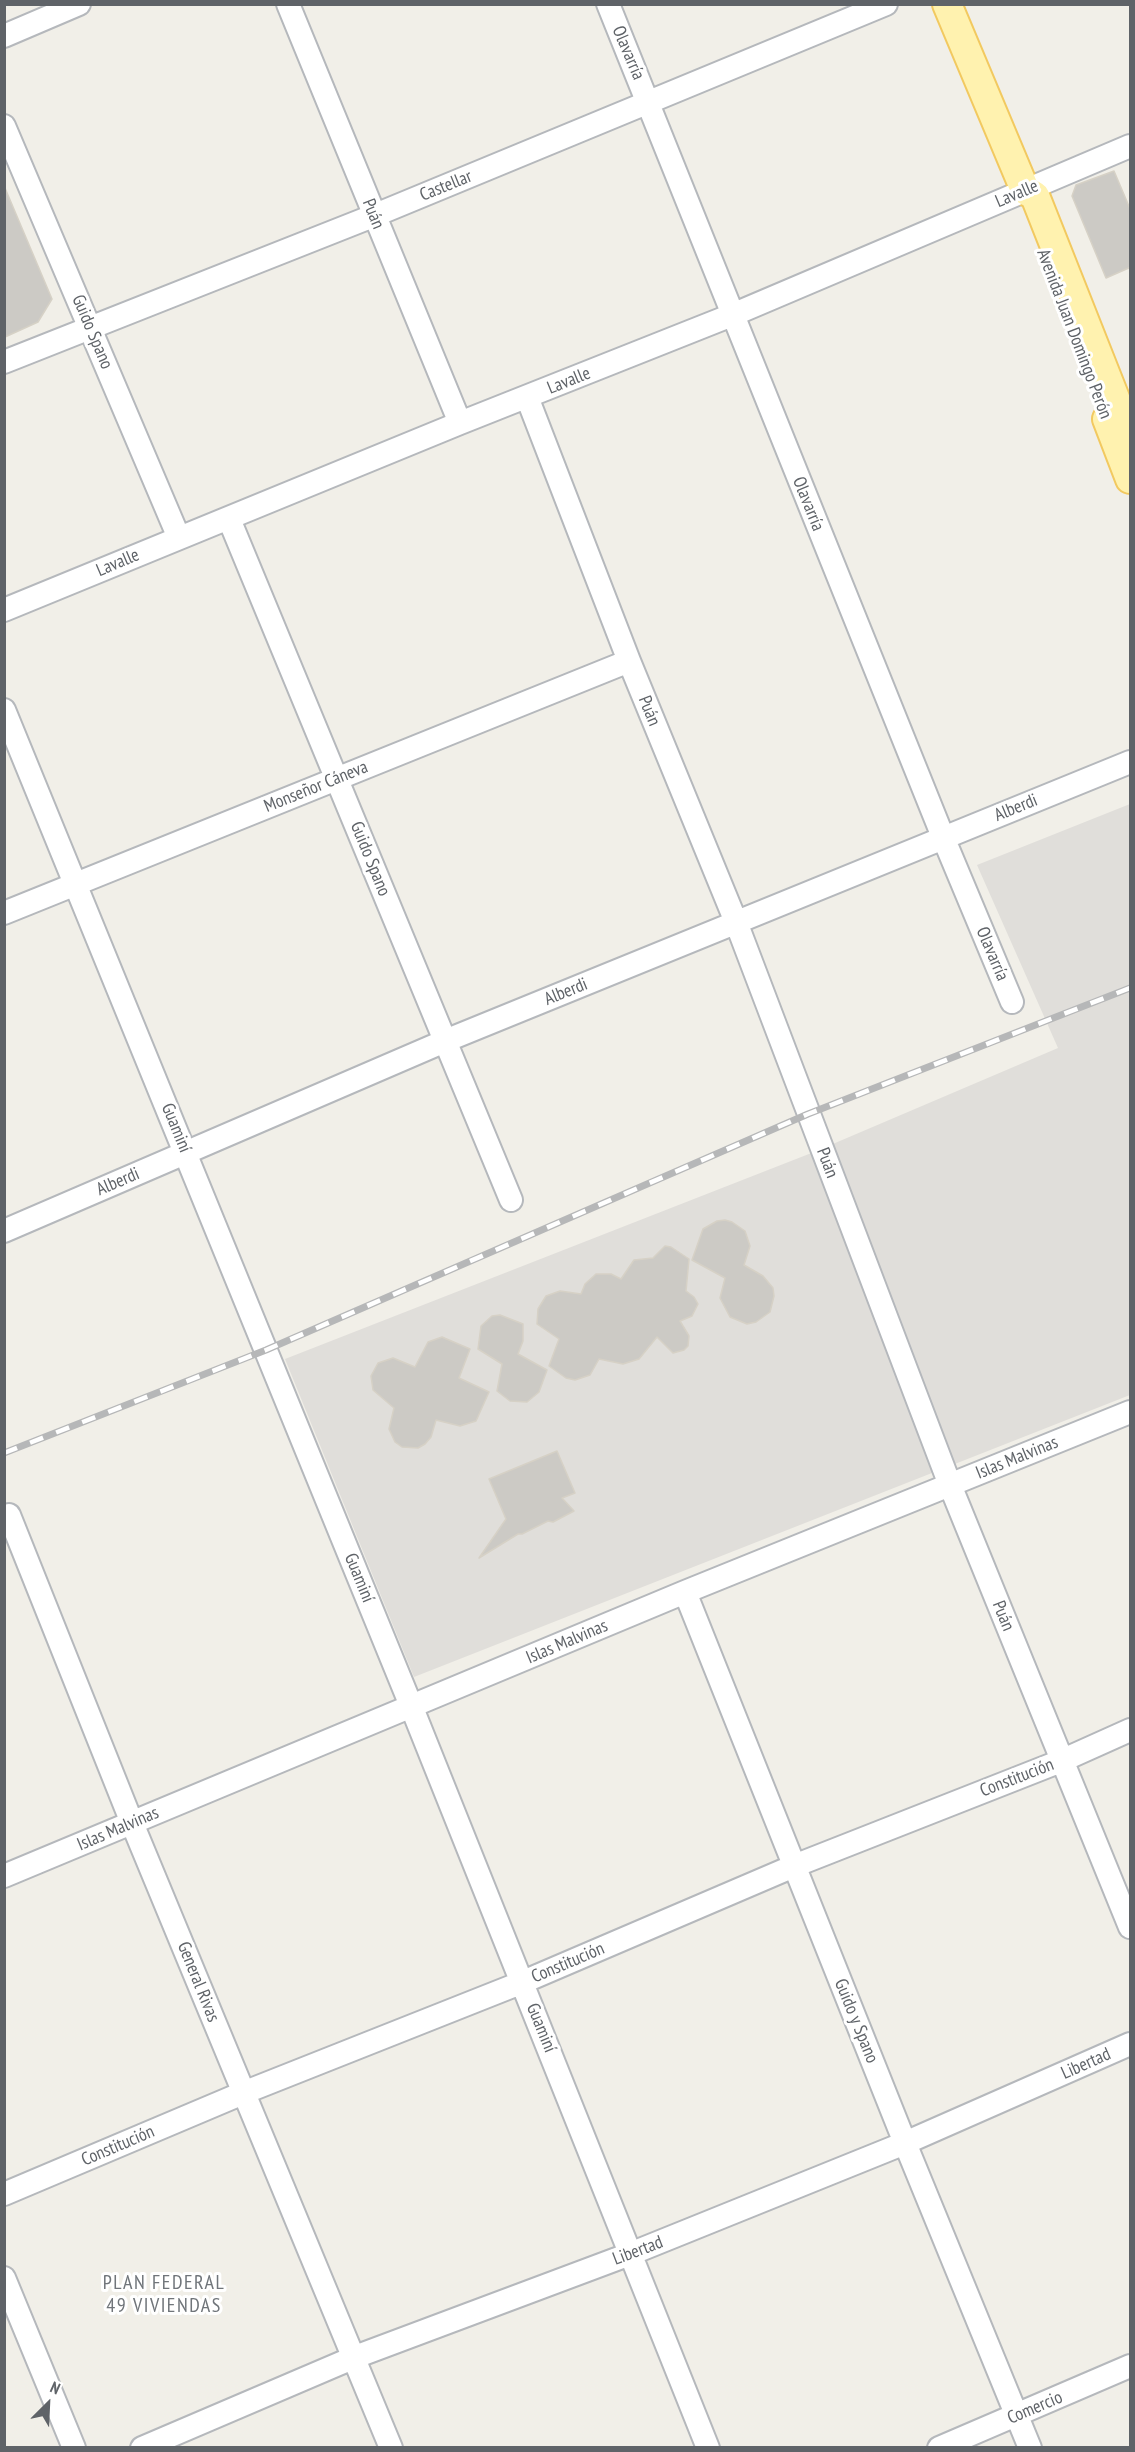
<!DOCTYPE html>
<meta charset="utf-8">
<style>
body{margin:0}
#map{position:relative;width:1135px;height:2452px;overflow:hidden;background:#f1efe8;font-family:"PT Sans Narrow",sans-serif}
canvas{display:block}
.frame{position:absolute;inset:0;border:6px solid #5f6368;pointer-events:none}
.north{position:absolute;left:18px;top:2374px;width:60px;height:60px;-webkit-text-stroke:4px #fff;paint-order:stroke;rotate:24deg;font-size:16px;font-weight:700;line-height:24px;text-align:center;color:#5f6368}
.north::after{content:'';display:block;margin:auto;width:21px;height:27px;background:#5f6368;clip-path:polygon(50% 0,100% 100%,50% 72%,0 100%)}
</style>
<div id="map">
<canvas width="1135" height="2452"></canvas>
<div class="frame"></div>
<div class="north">N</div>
</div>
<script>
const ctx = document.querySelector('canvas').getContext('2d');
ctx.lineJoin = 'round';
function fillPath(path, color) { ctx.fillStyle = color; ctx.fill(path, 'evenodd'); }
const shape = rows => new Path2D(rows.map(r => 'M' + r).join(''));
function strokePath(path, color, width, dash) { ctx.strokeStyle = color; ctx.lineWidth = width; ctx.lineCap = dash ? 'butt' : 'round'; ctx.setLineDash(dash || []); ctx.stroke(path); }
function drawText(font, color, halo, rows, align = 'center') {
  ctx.font = font + ' "PT Sans Narrow",sans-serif'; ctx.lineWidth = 6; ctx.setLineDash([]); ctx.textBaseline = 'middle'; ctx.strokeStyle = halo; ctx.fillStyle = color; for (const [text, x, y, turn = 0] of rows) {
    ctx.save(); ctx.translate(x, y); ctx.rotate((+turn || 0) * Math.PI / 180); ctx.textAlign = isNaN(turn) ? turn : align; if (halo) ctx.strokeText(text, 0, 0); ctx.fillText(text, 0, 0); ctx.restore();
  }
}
const industrial = shape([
 [1130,804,1130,1395,414,1677,285,1359,814,1152,1058,1048,977,865]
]);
const building = shape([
 [1114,171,1131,211,1131,267,1106,278,1072,196,1076,185,1114,171],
 [5,188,52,299,38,322,5,337,5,188],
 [725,1220,732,1222,745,1231,750,1246,744,1265,763,1276,773,1288,774,1296,770,1312,756,1322,747,1324,730,1317,720,1298,725,1278,692,1260,703,1229,717,1221,725,1220],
 [665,1246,671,1247,689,1259,686,1291,694,1297,698,1304,692,1316,680,1321,689,1336,688,1346,684,1350,673,1353,657,1337,639,1359,623,1364,599,1359,590,1375,575,1380,566,1378,549,1366,559,1339,537,1324,538,1309,546,1296,560,1291,581,1294,585,1284,596,1274,611,1274,621,1279,634,1260,653,1258,665,1246],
 [500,1315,523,1324,523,1341,518,1354,547,1370,539,1392,527,1402,510,1401,497,1391,502,1364,478,1349,481,1326,492,1316,500,1315],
 [442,1337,470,1349,459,1378,489,1392,476,1421,460,1426,436,1420,431,1437,425,1444,418,1448,402,1447,395,1442,389,1429,394,1408,373,1390,371,1376,378,1363,393,1358,415,1367,428,1342,442,1337],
 [557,1451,575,1493,562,1498,574,1511,553,1522,548,1521,522,1534,518,1534,479,1558,506,1519,489,1479,557,1451]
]);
const minor = shape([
 [288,4,460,423],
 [608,4,943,837,1012,1002],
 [4,36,79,4],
 [4,126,179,538],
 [4,362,373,216,886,4],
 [527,397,629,661,736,922,950,1485,1130,1927],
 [229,519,511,1200],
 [4,610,460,423,732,315,1130,146],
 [4,710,412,1708,708,2448],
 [4,913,629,661],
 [4,1231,445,1041,1130,762],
 [9,1515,132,1823,391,2448],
 [685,1592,905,2143,1030,2448],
 [4,1876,685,1592,1130,1412],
 [4,2194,243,2093,523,1982,794,1866,1061,1761,1130,1730],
 [4,2278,74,2448],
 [142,2448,355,2357,630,2254,905,2143,1130,2044],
 [939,2448,1130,2366]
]);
const major = shape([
 [947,4,1025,190,1035,196,1130,436],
 [1107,419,1130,479]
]);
const rail = shape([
 [4,1453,266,1350,808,1114,1130,988]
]);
const streetNames = [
 ["Olavarría",628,53,67],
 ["Castellar",446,186,-22],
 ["Lavalle",1017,194,-23],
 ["Puán",373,214,68],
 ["Guido Spano",92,332,67],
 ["Avenida Juan Domingo Perón",1074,334,69],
 ["Lavalle",569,381,-22],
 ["Olavarría",808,504,68],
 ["Lavalle",118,563,-23],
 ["Puán",649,711,68],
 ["Monseñor Cáneva",316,787,-22],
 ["Alberdi",1016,808,-22],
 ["Guido Spano",370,859,68],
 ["Olavarría",992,954,67],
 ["Alberdi",566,992,-22],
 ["Guaminí",176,1128,68],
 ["Puán",827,1163,69],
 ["Alberdi",118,1182,-23],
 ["Islas Malvinas",1017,1458,-22],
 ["Guaminí",359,1578,68],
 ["Puán",1003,1616,68],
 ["Islas Malvinas",567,1642,-23],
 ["Constitución",1017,1778,-21],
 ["Islas Malvinas",118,1829,-23],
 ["Constitución",568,1963,-23],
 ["General Rivas",198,1982,68],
 ["Guido y Spano",856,2021,68],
 ["Guaminí",541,2028,68],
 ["Libertad",1086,2064,-24],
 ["Constitución",118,2146,-23],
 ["Libertad",638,2251,-21],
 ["Comercio",1035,2408,-23]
];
const neighbourhoodNames = [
 ["PLAN FEDERAL",164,2283],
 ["49 VIVIENDAS",164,2306]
];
fillPath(industrial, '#e0deda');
fillPath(building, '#cccac5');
strokePath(building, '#d6d1c6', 1.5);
strokePath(minor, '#b5b8bc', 26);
strokePath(major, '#f2c960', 32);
strokePath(minor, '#fff', 22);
strokePath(major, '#fff2af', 28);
strokePath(rail, '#b6b7b8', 7);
strokePath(rail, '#fff', 4.5, [14]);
drawText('18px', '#5f6368', '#fff', streetNames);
ctx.letterSpacing = '1.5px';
drawText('20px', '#70757a', '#fff', neighbourhoodNames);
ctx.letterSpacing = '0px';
</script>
